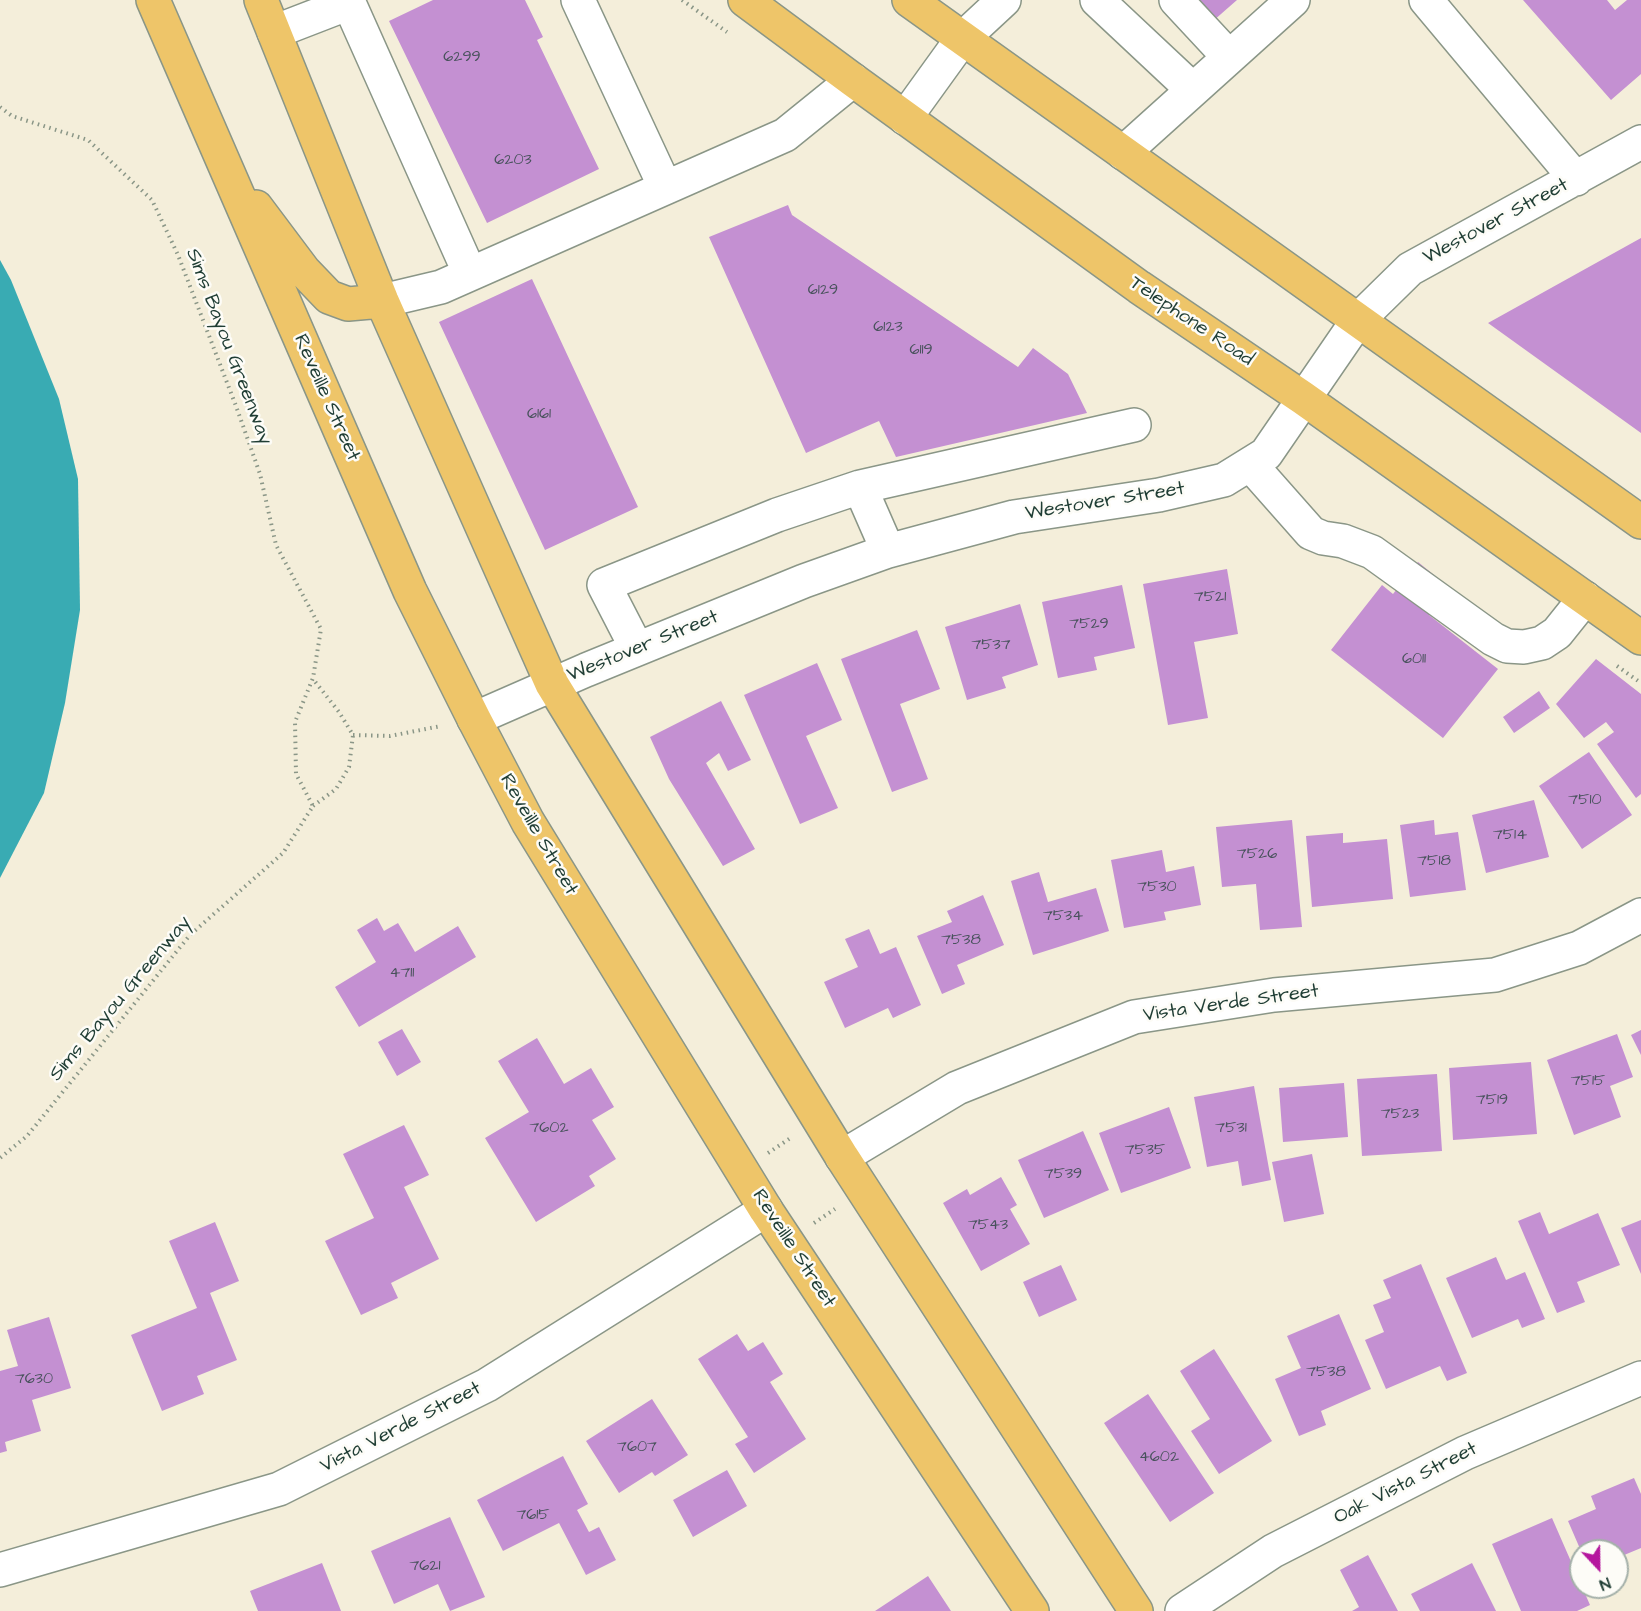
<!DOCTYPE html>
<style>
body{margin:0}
#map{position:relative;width:1641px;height:1611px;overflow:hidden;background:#f4eeda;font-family:"Architects Daughter",sans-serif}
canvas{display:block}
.north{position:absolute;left:1569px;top:1539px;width:60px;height:60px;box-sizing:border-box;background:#fdfcf7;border:2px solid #a4b0a9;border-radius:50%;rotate:158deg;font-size:16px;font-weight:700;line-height:24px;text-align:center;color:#1f3d34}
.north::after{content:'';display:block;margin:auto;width:21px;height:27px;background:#b5179e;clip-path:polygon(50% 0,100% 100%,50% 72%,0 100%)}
</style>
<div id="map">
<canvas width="1641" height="1611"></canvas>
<div class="north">N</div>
</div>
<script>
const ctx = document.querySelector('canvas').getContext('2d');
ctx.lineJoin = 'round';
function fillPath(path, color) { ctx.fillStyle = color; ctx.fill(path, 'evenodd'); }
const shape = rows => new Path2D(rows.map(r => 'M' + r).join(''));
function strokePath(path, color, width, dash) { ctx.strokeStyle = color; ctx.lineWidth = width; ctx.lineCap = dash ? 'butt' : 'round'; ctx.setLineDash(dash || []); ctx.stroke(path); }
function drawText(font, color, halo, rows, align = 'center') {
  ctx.font = font + ' "Architects Daughter",sans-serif'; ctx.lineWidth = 5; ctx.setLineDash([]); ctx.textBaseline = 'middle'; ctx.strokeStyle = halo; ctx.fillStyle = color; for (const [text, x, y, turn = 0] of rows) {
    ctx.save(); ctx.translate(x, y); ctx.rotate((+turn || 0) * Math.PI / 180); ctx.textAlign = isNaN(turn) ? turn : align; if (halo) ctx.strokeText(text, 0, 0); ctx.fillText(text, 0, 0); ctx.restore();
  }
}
const water = shape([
 [0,260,11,280,59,399,78,479,80,610,65,703,44,793,0,878]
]);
const building = shape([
 [433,0,525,0,543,37,537,40,599,169,487,223,389,21],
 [1194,0,1237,0,1213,21],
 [1523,0,1607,0,1615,10,1627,0,1641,0,1641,74,1611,100],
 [788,205,792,215,1018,367,1033,348,1068,374,1087,413,896,457,879,421,806,453,709,237],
 [1641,238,1641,433,1488,323],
 [532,279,638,507,545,550,439,322],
 [1418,562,1450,588,1429,615,1498,669,1443,738,1331,650,1382,585,1393,594],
 [1227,569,1238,634,1194,642,1208,718,1168,725,1143,584],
 [1122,585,1135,648,1094,657,1097,670,1058,678,1042,602],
 [1020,604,1038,665,1002,677,1006,688,967,700,945,627],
 [917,630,940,689,900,704,928,779,892,792,841,659],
 [1596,659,1641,694,1641,794,1636,798,1597,744,1614,732,1606,722,1584,738,1556,704],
 [817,663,842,720,806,736,838,808,800,824,744,695],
 [1539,691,1550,708,1514,733,1503,717],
 [721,701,751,760,728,771,719,753,706,763,755,849,723,866,669,779,650,737],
 [1589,752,1632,815,1582,849,1539,786],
 [1534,800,1549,857,1486,873,1472,815],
 [1292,820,1302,927,1260,930,1256,884,1222,887,1216,827],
 [1434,820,1435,835,1458,832,1466,890,1410,897,1400,825],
 [1343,833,1343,843,1387,839,1393,899,1312,907,1306,836],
 [1162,850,1166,872,1194,866,1201,905,1164,912,1166,920,1124,928,1111,860],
 [1039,872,1048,902,1096,888,1109,931,1033,955,1011,881],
 [983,895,1004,945,957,965,965,984,942,994,917,936,952,922,947,911],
 [377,918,384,931,398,923,415,952,458,926,476,957,359,1027,335,987,376,962,357,930],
 [869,929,880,954,896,947,921,1005,893,1018,888,1008,845,1028,824,982,858,967,845,939],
 [402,1029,421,1062,397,1076,378,1042],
 [1641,1030,1641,1055,1631,1035],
 [1617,1034,1633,1077,1610,1086,1621,1117,1574,1135,1547,1060],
 [537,1038,564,1084,591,1068,614,1107,592,1120,616,1159,589,1176,595,1186,536,1222,485,1138,529,1112,498,1061],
 [1531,1062,1537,1134,1453,1140,1449,1068],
 [1437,1074,1442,1151,1362,1156,1357,1079],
 [1344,1083,1348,1137,1283,1142,1279,1088],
 [1254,1086,1271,1180,1242,1186,1238,1161,1207,1167,1194,1097],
 [1169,1107,1191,1168,1121,1193,1099,1133],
 [404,1125,429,1175,404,1187,439,1259,391,1283,398,1298,361,1315,325,1241,374,1218,343,1154],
 [1083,1131,1109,1190,1044,1218,1018,1160],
 [1312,1154,1324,1214,1284,1222,1272,1162],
 [1001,1177,1017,1205,1010,1209,1030,1244,981,1271,943,1203,967,1189,970,1195],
 [1540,1212,1549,1234,1598,1213,1620,1265,1577,1282,1585,1302,1557,1313,1518,1221],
 [1641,1220,1641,1274,1621,1228],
 [215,1222,239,1281,210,1293,237,1360,197,1376,204,1394,162,1411,131,1335,197,1308,169,1241],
 [1496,1257,1506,1280,1525,1272,1545,1319,1522,1328,1518,1319,1472,1338,1446,1278],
 [1421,1264,1467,1373,1447,1381,1440,1366,1386,1389,1365,1340,1384,1332,1373,1305,1391,1298,1383,1280],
 [1061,1265,1077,1300,1039,1317,1023,1282],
 [1339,1314,1371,1389,1321,1411,1326,1425,1299,1436,1275,1379,1301,1368,1287,1336],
 [49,1317,71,1388,32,1400,41,1431,5,1442,7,1451,0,1453,0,1371,18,1366,7,1330],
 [737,1334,748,1351,763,1342,783,1374,770,1382,806,1439,754,1473,735,1444,748,1437,698,1359],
 [1214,1349,1272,1441,1219,1474,1191,1431,1210,1419,1180,1371],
 [1148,1394,1214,1493,1170,1522,1104,1423],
 [652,1399,688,1455,655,1476,652,1472,619,1493,586,1441],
 [563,1456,588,1504,577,1510,589,1532,599,1527,616,1560,586,1575,559,1523,503,1551,477,1500],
 [727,1470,747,1506,693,1537,673,1500],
 [1634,1478,1641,1494,1641,1548,1617,1558,1617,1551,1581,1551,1568,1521,1596,1509,1591,1496],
 [450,1517,485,1597,450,1611,438,1584,394,1604,371,1551],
 [1552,1518,1590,1605,1577,1611,1521,1611,1492,1544],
 [1368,1555,1398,1611,1352,1611,1359,1607,1340,1570],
 [322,1563,341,1611,258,1611,250,1591],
 [1472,1563,1496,1611,1420,1611,1411,1594],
 [928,1576,951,1611,875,1611]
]);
const path = shape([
 [682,0,727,32],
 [0,107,12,116,88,140,152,200,178,255,236,406,260,474,276,545,321,629,313,678,295,722,296,774,313,806,283,853,190,935,27,1136,0,1158],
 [1617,666,1641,683],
 [353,735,390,736,441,726],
 [313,806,336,789,349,767,353,735,339,712,313,679],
 [768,1153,792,1137],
 [814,1223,835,1209]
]);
const minor = shape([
 [578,0,665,187],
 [1097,0,1193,90],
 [1176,0,1229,57],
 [1426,0,1576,179],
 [274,32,349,3,470,274],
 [905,118,962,39,1004,0],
 [1123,153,1293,0],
 [382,301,441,287,785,135,853,80],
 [1250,464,1311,533,1323,538,1343,541,1372,552,1493,639,1507,646,1524,647,1542,643,1557,633,1585,598],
 [860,487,888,551],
 [637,649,604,585,777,515,860,487,1134,425],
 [474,719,586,670,804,581,888,551,1014,517,1159,495,1224,480,1266,454,1358,320,1410,269,1641,142],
 [842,1157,957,1088,1134,1017,1274,995,1495,975,1579,948,1641,915],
 [0,1570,279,1489,487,1385,766,1210],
 [1182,1611,1273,1551,1465,1453,1641,1378]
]);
const major = shape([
 [153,0,410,591,474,719,528,822,766,1210,1032,1611],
 [261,0,382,301,552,684,842,1157,1136,1611],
 [745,0,853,80,1139,287,1303,398,1641,638],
 [909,0,1641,522],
 [256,207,304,271,329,297,348,304,382,301]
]);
const numberNames = [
 ["6299",462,58],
 ["6203",513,161],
 ["6129",823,291],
 ["6123",888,328],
 ["6119",921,351],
 ["6161",539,415],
 ["7521",1210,598],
 ["7529",1089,625],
 ["7537",991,646],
 ["6011",1414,660],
 ["7510",1585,801],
 ["7514",1510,836],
 ["7526",1257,855],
 ["7518",1434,862],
 ["7530",1157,888],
 ["7534",1063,917],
 ["7538",961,941],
 ["4711",402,974],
 ["7515",1588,1082],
 ["7519",1492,1101],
 ["7523",1400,1115],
 ["7602",549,1129],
 ["7531",1231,1129],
 ["7535",1145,1151],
 ["7539",1063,1175],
 ["7543",988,1226],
 ["7538",1326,1373],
 ["7630",34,1380],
 ["7607",637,1448],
 ["4602",1159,1458],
 ["7615",533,1516],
 ["7621",425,1567]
];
const streetNames = [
 ["Westover Street",1496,222,-28],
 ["Telephone Road",1191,322,34],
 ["Sims Bayou Greenway",228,347,69],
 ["Reveille Street",326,398,66],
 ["Westover Street",1105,502,-9],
 ["Westover Street",643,647,-22],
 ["Reveille Street",538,835,60],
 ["Sims Bayou Greenway",121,999,-50],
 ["Vista Verde Street",1231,1004,-8],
 ["Reveille Street",793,1249,57],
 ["Vista Verde Street",401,1428,-27],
 ["Oak Vista Street",1406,1484,-27]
];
fillPath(water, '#39abb3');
fillPath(building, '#c490d2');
strokePath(minor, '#8a9687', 36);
strokePath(major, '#8a9687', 36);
strokePath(path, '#8a9687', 4, [1.5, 4.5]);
strokePath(minor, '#fff', 33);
strokePath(major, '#eec569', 33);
drawText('16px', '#48525c', null, numberNames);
drawText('20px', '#1f3d34', '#fdfcf7', streetNames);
</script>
